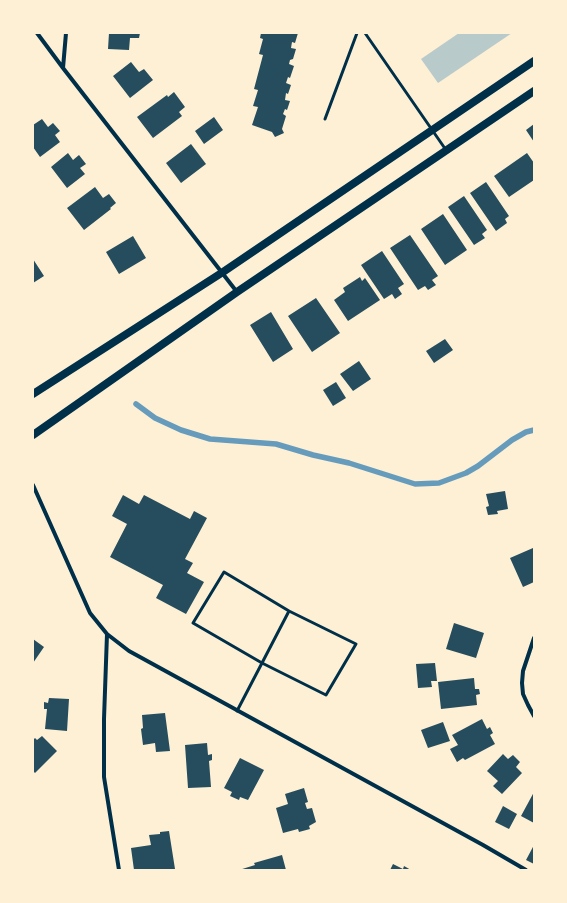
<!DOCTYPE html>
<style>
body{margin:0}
#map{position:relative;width:567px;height:903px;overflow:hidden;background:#fdf0d5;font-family:Signika,sans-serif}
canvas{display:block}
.frame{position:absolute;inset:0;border:34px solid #fdf0d5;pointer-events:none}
</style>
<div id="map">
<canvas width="567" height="903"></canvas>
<div class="frame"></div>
</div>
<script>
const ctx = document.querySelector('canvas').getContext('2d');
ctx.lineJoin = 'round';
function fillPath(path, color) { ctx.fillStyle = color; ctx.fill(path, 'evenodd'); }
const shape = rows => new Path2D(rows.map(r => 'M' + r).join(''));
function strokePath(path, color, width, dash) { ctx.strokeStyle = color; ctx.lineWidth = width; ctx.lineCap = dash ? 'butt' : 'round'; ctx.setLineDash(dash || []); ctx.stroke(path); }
const green = shape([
 [459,33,512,33,438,83,421,59]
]);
const stream = shape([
 [136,404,155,418,181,430,210,439,276,444,313,455,349,463,415,484,439,483,466,473,478,466,512,440,526,432,534,430]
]);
const building = shape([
 [109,33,140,33,139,38,130,38,129,50,108,49],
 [261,33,298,33,295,43,292,42,291,48,296,49,293,59,290,60,289,64,294,66,290,78,288,77,286,83,291,85,288,94,286,93,285,100,290,101,287,110,285,109,283,114,286,116,282,129,284,133,275,137,272,132,252,125,258,107,253,106,258,90,254,89,263,55,259,54,263,39,260,38],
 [131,62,139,72,144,69,153,80,130,98,113,76],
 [174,92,185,107,179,112,182,116,153,138,137,117,167,95,168,97],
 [214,117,223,130,204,144,195,131],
 [42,119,48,127,53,123,60,131,55,135,60,142,40,157,33,147,33,125],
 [534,124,534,142,526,130],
 [191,144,206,164,181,183,166,163],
 [68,153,73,160,79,155,86,164,80,168,85,174,67,188,51,167],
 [527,153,534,163,534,180,509,197,494,176],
 [486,182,509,216,505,219,507,223,496,231,470,193],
 [95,187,103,198,109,194,116,203,110,208,111,209,84,230,67,208],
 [464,196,487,230,482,234,485,238,474,245,448,207],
 [443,214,467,250,445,265,421,229],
 [410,235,438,276,432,280,436,285,428,290,425,286,418,290,390,248],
 [133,236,146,258,119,274,106,252],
 [382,251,404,284,398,288,402,294,395,299,392,294,384,299,361,265],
 [33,259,44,276,33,283],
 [360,277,362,281,365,278,380,300,348,321,334,300,345,292,343,288],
 [316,298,340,333,312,352,288,316],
 [271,312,293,349,273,362,250,325],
 [445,339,453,350,434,363,426,351],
 [359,361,371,379,353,391,340,374],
 [336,382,346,398,333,406,323,390],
 [505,491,508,509,497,511,498,514,488,515,486,507,489,506,486,494],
 [123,495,139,504,144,495,190,519,194,511,207,518,185,559,193,563,187,573,204,582,186,614,156,598,163,585,110,557,127,524,112,516],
 [533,548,534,551,534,582,523,587,510,558],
 [454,623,484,633,476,658,446,649],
 [33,639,44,647,33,663],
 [435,663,437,681,431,681,432,687,418,688,416,664],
 [474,678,475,689,479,689,480,694,476,695,477,705,441,709,438,682],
 [49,698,69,699,67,731,45,729,47,709,44,709,44,702,48,703],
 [165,713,170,751,156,752,155,743,143,745,141,729,143,728,142,715],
 [482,719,487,729,490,727,493,733,490,735,495,744,465,760,463,758,457,762,450,749,458,745,452,735],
 [443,722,450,741,428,748,421,730],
 [42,736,57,751,35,773,33,771,33,740,35,738,37,740],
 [207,743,208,755,212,754,212,760,209,761,211,787,188,788,185,745],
 [503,754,508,759,513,755,520,762,516,767,522,773,502,794,493,786,498,781,487,771],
 [240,758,264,770,248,800,240,797,239,800,230,796,232,792,224,788],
 [304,788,308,802,305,803,307,809,312,808,316,822,309,826,310,829,299,832,298,829,283,833,276,808,288,804,285,794],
 [534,792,534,823,521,816],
 [503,806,517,814,509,829,495,822],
 [169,831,175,869,134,870,131,848,151,845,149,835,160,834,160,832],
 [534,845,534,864,526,860],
 [282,855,286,870,239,870,255,865,254,863],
 [393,864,403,869,404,866,411,870,390,870]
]);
const service = shape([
 [365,33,446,150],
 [325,119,357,33],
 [237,711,262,663,289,611,356,644,326,695,262,663,193,623,224,572,289,611]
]);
const minor = shape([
 [37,33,63,68,237,292],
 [63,68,66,33],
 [33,485,90,613,107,634,104,719,104,777,119,870],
 [107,634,129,651,483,845,526,870],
 [534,638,523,671,522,683,523,694,528,705,534,716]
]);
const secondary = shape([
 [33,394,223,272,534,61],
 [33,435,237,292,534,91]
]);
fillPath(green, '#b9caca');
strokePath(stream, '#669bbc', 5.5);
fillPath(building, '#264d5e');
strokePath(service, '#003049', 3);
strokePath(minor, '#003049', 4);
strokePath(secondary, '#003049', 8);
</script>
